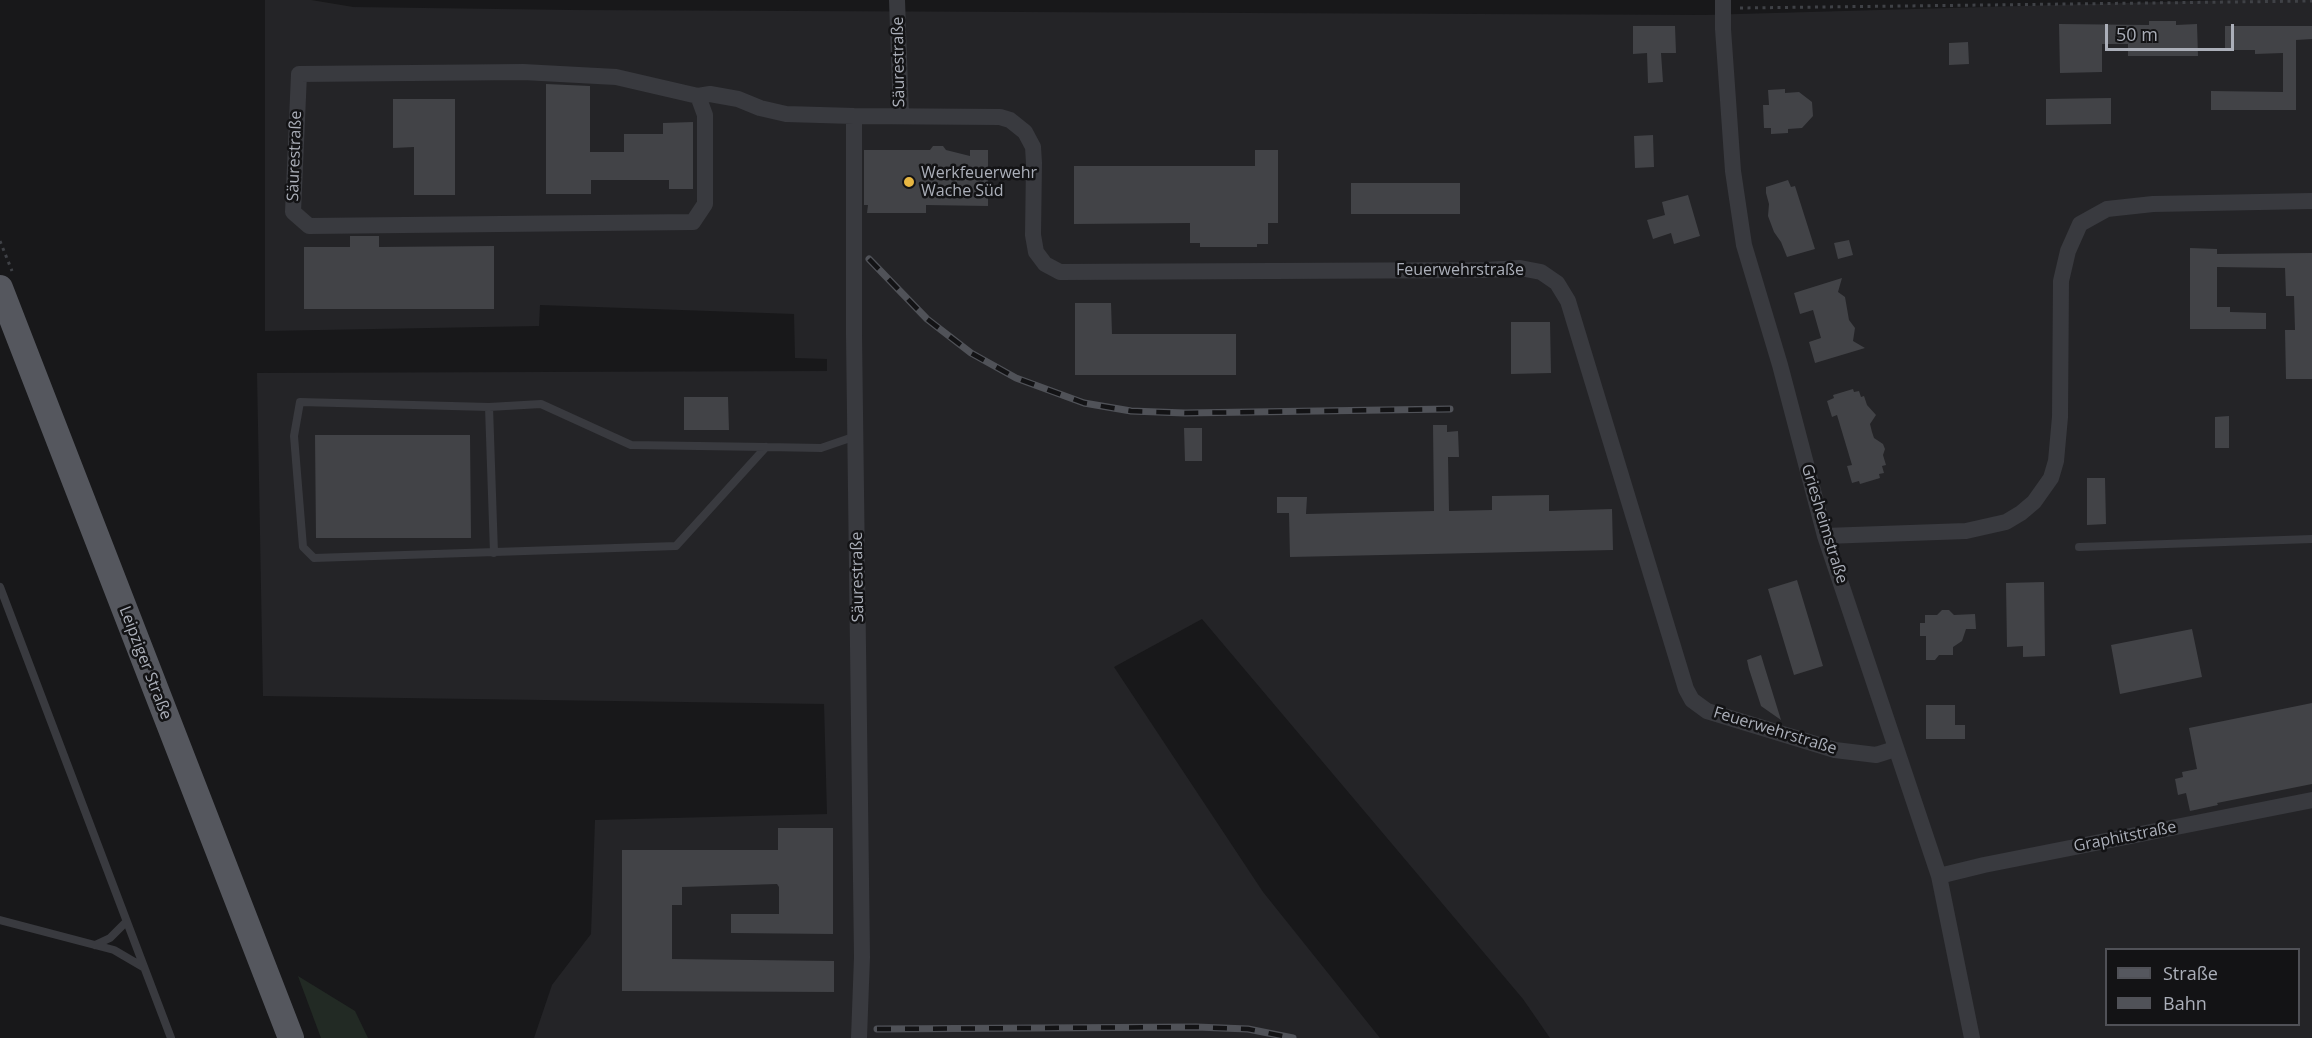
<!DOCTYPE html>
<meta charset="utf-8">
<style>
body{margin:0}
#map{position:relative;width:2312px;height:1038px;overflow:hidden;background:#18181a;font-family:"Open Sans",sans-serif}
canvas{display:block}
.legend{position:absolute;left:2105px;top:948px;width:195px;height:78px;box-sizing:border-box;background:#131315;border:2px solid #505157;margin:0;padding:8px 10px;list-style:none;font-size:18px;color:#abafb9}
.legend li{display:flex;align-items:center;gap:12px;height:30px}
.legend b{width:30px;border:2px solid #505157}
.scale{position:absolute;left:2105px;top:24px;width:129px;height:27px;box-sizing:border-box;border:3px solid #abafb9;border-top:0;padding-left:8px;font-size:18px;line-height:21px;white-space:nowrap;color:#abafb9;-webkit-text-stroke:4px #131315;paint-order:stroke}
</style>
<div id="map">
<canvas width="2312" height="1038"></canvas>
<ul class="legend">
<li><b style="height:8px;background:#55575e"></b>Straße</li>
<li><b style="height:8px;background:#505258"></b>Bahn</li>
</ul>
<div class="scale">50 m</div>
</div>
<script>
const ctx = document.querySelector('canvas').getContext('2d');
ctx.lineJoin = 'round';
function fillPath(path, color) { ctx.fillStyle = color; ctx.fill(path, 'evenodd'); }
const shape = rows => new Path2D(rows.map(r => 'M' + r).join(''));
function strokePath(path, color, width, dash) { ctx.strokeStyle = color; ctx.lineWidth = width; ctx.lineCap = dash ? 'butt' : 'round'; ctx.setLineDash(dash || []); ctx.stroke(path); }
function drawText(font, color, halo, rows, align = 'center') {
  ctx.font = font + ' "Open Sans",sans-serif'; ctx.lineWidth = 5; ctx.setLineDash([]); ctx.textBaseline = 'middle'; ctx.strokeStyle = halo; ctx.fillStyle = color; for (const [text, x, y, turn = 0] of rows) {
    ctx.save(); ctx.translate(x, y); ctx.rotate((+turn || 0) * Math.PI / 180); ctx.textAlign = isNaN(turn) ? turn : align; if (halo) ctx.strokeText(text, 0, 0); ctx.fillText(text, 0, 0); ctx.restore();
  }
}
const built = shape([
 [265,0,311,0,353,7,572,10,1704,15,2230,0,2312,0,2312,1038,1550,1038,1523,999,1202,619,1114,667,1263,892,1380,1038,534,1038,552,985,591,934,595,820,827,814,824,704,263,696,257,373,827,371,827,359,795,358,794,314,540,305,539,326,265,331],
 [2106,950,2298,950,2298,1024,2106,1024]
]);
const green = shape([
 [298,976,355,1011,368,1038,321,1038]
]);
const building = shape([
 [2149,21,2176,21,2176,25,2197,24,2198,56,2128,56,2128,44,2102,44,2102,72,2060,73,2059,24,2149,25],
 [1633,26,1675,26,1676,53,1661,53,1663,82,1648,83,1647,53,1633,54],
 [2225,26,2312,26,2312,39,2296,40,2296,110,2211,110,2211,91,2283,92,2283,53,2255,54,2255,50,2225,50],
 [1968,42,1969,64,1949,65,1949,43],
 [546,84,590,86,590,152,624,152,624,134,663,134,663,123,693,122,693,189,669,189,669,180,591,180,591,194,546,194],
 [1785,89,1785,93,1799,92,1812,102,1813,116,1802,128,1788,129,1788,133,1771,134,1771,128,1764,128,1763,105,1769,105,1768,90],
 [2111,98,2111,124,2046,125,2046,99],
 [393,99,455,99,455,195,414,195,414,147,393,148],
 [1653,135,1654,167,1635,168,1634,136],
 [933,146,943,146,946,150,970,156,970,150,988,150,988,206,926,205,926,213,867,213,868,205,864,205,864,150,930,150],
 [1255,150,1278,150,1278,223,1268,223,1268,244,1257,244,1257,247,1200,247,1200,243,1190,243,1190,223,1074,224,1074,166,1255,166],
 [1788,180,1791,187,1795,186,1815,249,1787,257,1781,242,1774,232,1768,216,1769,204,1766,193,1766,187],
 [1351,183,1460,183,1460,214,1351,214],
 [1688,195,1700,236,1674,244,1671,233,1653,239,1647,220,1665,215,1662,202],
 [350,236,379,236,379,247,494,246,494,309,304,309,304,247,350,247],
 [1849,240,1853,255,1838,259,1834,243],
 [2190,248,2217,249,2217,254,2312,253,2312,379,2286,379,2285,330,2295,330,2294,296,2286,296,2285,268,2217,267,2217,307,2230,307,2230,312,2266,313,2266,329,2190,329],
 [1842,278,1838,292,1845,297,1849,320,1855,328,1853,341,1865,348,1815,363,1809,342,1821,338,1813,310,1800,314,1794,293],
 [1075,303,1111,303,1112,334,1236,334,1236,375,1075,375],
 [1511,322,1550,322,1551,373,1511,374],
 [1853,389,1854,392,1859,391,1861,397,1864,396,1867,405,1876,415,1870,424,1872,432,1874,438,1883,444,1885,449,1883,455,1886,465,1882,466,1884,473,1879,474,1880,478,1860,484,1859,481,1852,483,1847,466,1852,465,1837,415,1832,417,1827,401,1834,398,1833,395],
 [684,397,728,397,729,430,684,430],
 [2229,416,2229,448,2215,448,2215,417],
 [1433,425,1447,425,1447,432,1458,431,1459,457,1448,457,1449,511,1492,510,1492,496,1549,495,1549,511,1612,509,1613,550,1290,557,1289,513,1277,513,1277,497,1307,497,1306,514,1434,511],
 [1184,428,1202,428,1202,461,1185,461],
 [315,435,470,435,471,538,316,538],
 [2087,478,2105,478,2106,524,2087,525],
 [1797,580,1823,666,1794,675,1768,589],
 [2044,582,2045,656,2023,657,2023,646,2007,647,2006,583],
 [1942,610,1949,610,1954,615,1975,614,1976,629,1966,629,1962,641,1953,647,1953,655,1939,655,1935,660,1926,660,1926,636,1920,636,1920,623,1925,623,1925,615,1937,615],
 [2192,629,2202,677,2120,694,2111,645],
 [1761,655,1764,665,1781,720,1761,706,1749,669,1747,660],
 [2312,703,2312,784,2217,803,2218,805,2190,811,2186,793,2178,795,2175,779,2183,777,2182,772,2197,769,2189,728],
 [1926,705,1955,705,1955,725,1965,725,1965,739,1926,739],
 [778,828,833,828,833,934,731,933,731,914,779,914,779,887,777,884,682,887,682,905,672,905,672,959,834,961,834,992,622,991,622,850,778,850]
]);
const path = shape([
 [1740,8,2312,1],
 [0,241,12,271]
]);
const service = shape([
 [489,407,494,553],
 [766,447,676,546,314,558,303,547,294,436,300,402,489,407,541,404,631,445,766,447,821,448,856,436],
 [2079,547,2312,539],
 [0,587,171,1038],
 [0,920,114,950,143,967],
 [95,945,110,938,126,922]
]);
const minor = shape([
 [897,0,901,115],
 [1723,0,1723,29,1733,171,1744,245,1780,365,1825,536,1939,876,1972,1038],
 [698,96,705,115,705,204,693,222,309,226,293,212,299,74,523,72,616,77,698,96,710,94,738,99,760,108,786,114,854,116,1000,117,1010,120,1025,132,1033,147,1034,163,1033,235,1036,252,1045,264,1060,272,1486,270,1520,268,1541,272,1557,283,1568,301,1686,689,1692,700,1707,711,1835,750,1876,755,1895,749],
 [854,116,854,335,862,957,859,1038],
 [1825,536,1966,531,2006,522,2021,513,2034,502,2051,478,2056,461,2060,417,2061,281,2068,251,2080,224,2107,209,2153,204,2312,201],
 [1939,876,1984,865,2312,800]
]);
const primary = shape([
 [0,288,291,1038]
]);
const rail = shape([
 [869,259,927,319,971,353,1016,378,1084,403,1131,411,1185,413,1450,409],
 [877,1029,1196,1027,1248,1029,1293,1038]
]);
const markers = [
 [909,182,6,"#e8b742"]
];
const streetNames = [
 ["Säurestraße",899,62,-91],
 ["Säurestraße",295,156,-88],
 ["Feuerwehrstraße",1460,270],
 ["Griesheimstraße",1824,524,73],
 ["Säurestraße",858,577,-91],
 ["Leipziger Straße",145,663,69],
 ["Feuerwehrstraße",1775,731,17],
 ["Graphitstraße",2125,837,-11]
];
const poiNames = [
 ["Werkfeuerwehr",921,173],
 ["Wache Süd",921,191]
];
fillPath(built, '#242427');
fillPath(green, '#222a24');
fillPath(building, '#424347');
strokePath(path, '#3f4146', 3, [3, 4.5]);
strokePath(service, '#393a3f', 8);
strokePath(minor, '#393a3f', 16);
strokePath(primary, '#55575e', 26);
strokePath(rail, '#505258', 7);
strokePath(rail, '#131315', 4.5, [14]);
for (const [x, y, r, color] of markers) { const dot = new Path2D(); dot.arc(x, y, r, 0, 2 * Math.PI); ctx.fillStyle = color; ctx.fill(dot); strokePath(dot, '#131315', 2); }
drawText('16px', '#abafb9', '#131315', streetNames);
drawText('16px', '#abafb9', '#131315', poiNames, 'left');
</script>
